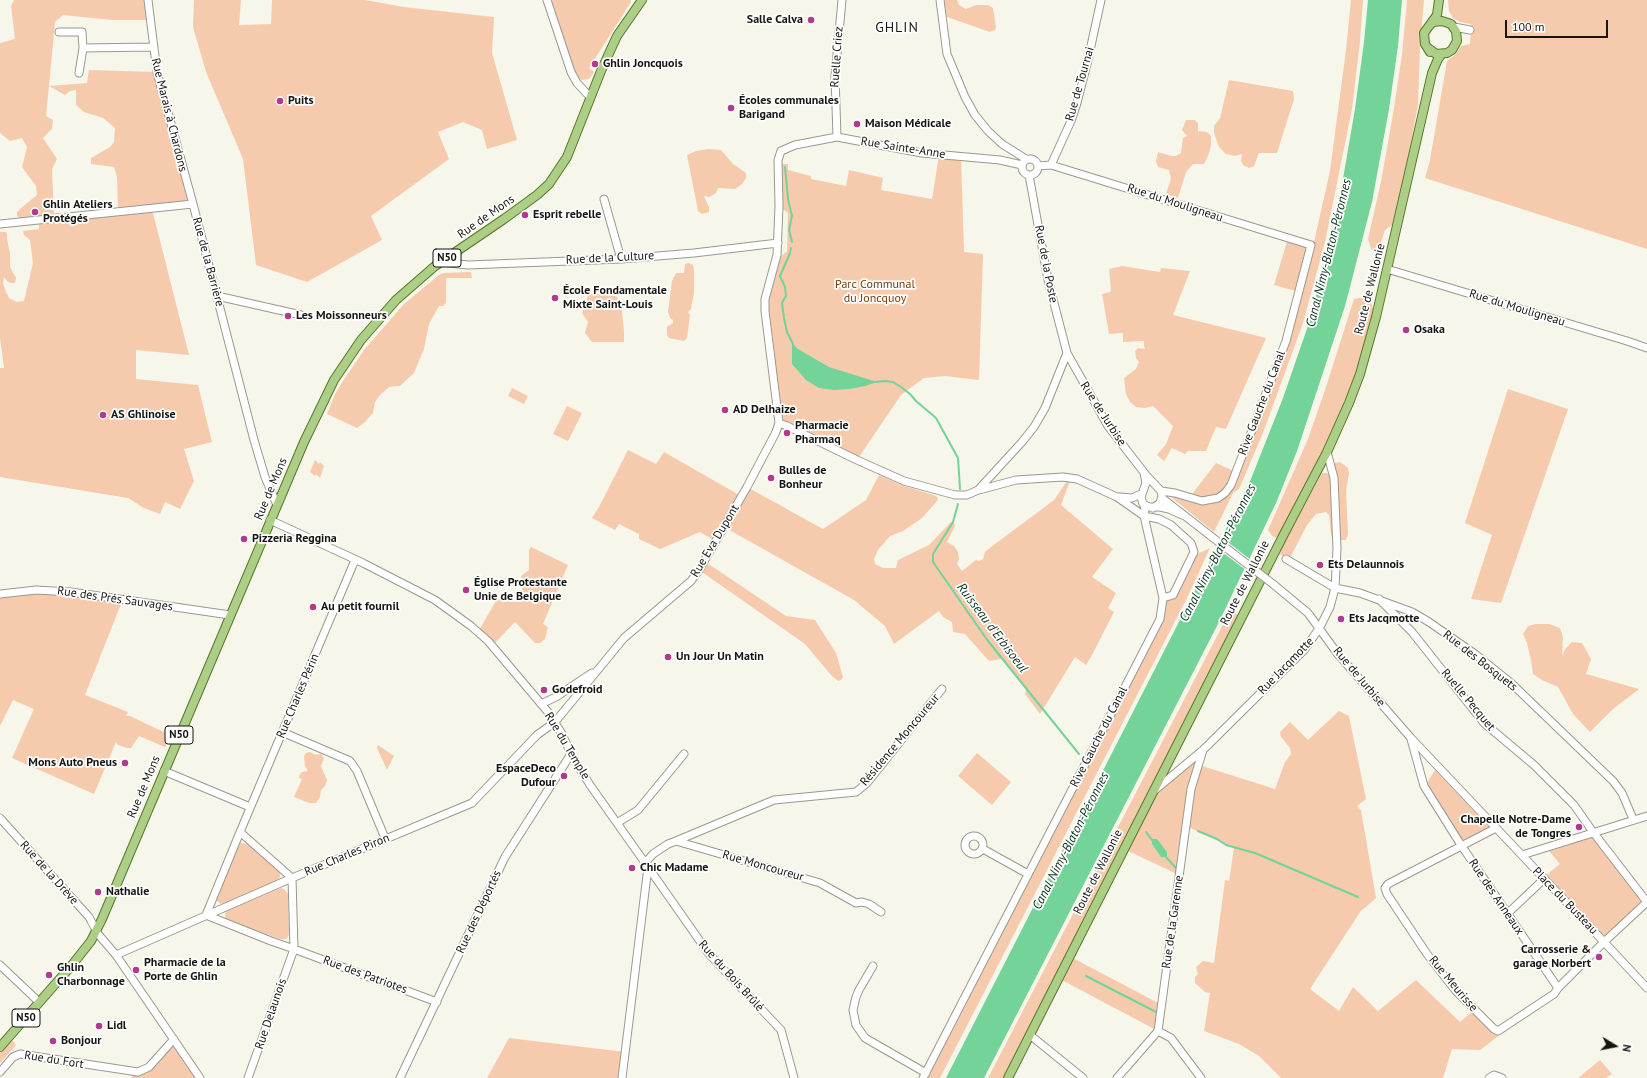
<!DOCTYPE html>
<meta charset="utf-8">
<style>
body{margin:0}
#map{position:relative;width:1647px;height:1078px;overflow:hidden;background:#f7f6ea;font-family:"PT Sans",sans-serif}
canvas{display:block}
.north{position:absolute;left:1595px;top:1026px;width:40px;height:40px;-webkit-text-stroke:3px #fff;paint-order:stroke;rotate:100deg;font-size:11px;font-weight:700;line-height:16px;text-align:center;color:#151511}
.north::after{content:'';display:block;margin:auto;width:14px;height:18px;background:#151511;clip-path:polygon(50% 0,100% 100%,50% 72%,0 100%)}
.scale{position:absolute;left:1505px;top:20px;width:103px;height:18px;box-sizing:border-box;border:2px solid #151511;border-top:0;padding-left:5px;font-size:12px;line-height:14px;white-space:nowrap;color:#151511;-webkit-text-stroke:3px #fff;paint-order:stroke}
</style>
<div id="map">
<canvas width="1647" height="1078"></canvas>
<div class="north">N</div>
<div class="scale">100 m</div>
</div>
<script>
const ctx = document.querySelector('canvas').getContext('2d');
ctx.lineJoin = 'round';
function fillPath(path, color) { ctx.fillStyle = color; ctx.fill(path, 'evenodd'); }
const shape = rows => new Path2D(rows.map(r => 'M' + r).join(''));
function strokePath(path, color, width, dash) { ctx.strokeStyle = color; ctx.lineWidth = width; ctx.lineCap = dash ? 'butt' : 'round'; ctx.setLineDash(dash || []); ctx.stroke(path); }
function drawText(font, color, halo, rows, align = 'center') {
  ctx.font = font + ' "PT Sans",sans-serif'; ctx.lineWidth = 3.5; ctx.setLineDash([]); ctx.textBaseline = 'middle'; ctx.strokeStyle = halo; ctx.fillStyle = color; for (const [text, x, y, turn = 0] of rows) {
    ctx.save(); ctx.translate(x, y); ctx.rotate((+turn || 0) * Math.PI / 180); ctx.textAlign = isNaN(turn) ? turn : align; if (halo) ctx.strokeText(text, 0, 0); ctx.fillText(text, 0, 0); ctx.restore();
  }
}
const green = shape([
 [14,0,148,0,150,20,112,20,63,15,55,22,49,86,87,83,89,70,157,72,193,204,152,209,189,355,136,350,136,379,198,385,212,442,184,449,194,481,180,509,165,502,160,514,144,508,128,498,0,477,0,368,4,368,0,338,0,232,6,232,7,234,7,239,10,253,10,267,16,278,15,283,12,283,8,282,4,277,3,283,6,292,9,298,17,302,24,301,33,263,30,240,24,235,23,231,39,229,39,220,118,212,117,177,114,167,91,164,91,158,110,147,114,142,115,128,103,118,84,112,76,105,76,90,70,91,65,95,49,86,46,116,53,120,52,129,43,138,57,159,52,169,54,216,21,219,17,216,17,212,20,209,37,195,36,186,22,167,27,147,22,138,10,141,0,133,0,43,15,39,11,6],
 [194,0,241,0,239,25,271,24,272,0,365,0,404,7,494,17,492,53,517,140,487,149,482,130,463,122,438,132,449,159,371,216,382,240,307,282,256,265,243,159,206,72,193,27],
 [551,0,631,0,631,2,589,68,594,72,589,79,582,80,578,78,575,72],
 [944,0,957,0,959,5,966,9,976,5,988,5,993,8,996,27,995,30,990,32,947,17],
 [1351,0,1363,0,1360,41,1352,109,1325,242,1303,323,1263,433,1239,489,1233,493,1214,532,1171,497,1175,493,1189,498,1216,463,1236,472,1286,341,1299,292,1274,285,1288,238,1311,245,1314,242,1330,171,1346,50],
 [1407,0,1424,0,1420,46,1418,105,1404,179,1392,225,1385,230,1378,252,1371,249,1368,239,1381,182,1393,114,1402,55],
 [1448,0,1647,0,1647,249,1425,178,1430,160,1447,61,1456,54,1461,46,1470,44,1471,24,1460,22,1453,18,1449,11],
 [1229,80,1293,91,1294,99,1277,153,1259,153,1254,166,1249,168,1243,165,1241,161,1242,154,1235,156,1226,154,1219,147,1214,133,1214,126,1220,118],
 [1186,120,1195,120,1198,124,1198,131,1207,132,1211,136,1211,145,1208,156,1204,164,1193,164,1186,172,1178,198,1166,194,1171,178,1169,170,1158,167,1156,161,1158,152,1171,156,1176,156,1181,153,1183,138,1187,136,1182,130],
 [708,149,721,150,733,164,746,173,746,178,742,184,735,189,718,188,716,193,710,197,704,196,709,207,709,212,702,214,698,211,687,155,696,151],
 [939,155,961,157,964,252,983,254,979,380,945,376,924,378,901,395,857,460,779,423,765,311,776,261,787,251,788,213,779,206,778,164,788,164,788,170,811,176,811,179,846,186,849,170,883,178,881,190,932,199],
 [689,263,693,265,694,271,694,293,691,309,688,312,690,315,687,338,684,341,669,338,667,335,667,327,673,323,673,320,670,318,668,312,672,281,676,273,684,273,685,264],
 [1122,266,1160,272,1161,268,1190,271,1173,315,1266,338,1226,429,1216,427,1206,451,1188,451,1185,454,1172,448,1164,461,1157,455,1166,444,1173,426,1153,406,1145,408,1136,407,1130,402,1126,394,1124,378,1136,369,1139,362,1136,358,1135,351,1138,348,1145,349,1144,346,1144,341,1123,342,1123,333,1109,334,1102,294,1110,292,1111,290,1109,269],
 [471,272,472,278,446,278,446,303,443,306,439,306,429,324,424,349,414,373,400,386,389,387,380,395,375,402,373,413,365,422,357,428,327,414,335,394,345,378,364,350,404,304,439,275,444,273],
 [589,294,600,294,616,296,621,302,624,331,624,342,592,342,585,333,588,322,582,313,585,302],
 [1364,297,1371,303,1376,317,1355,388,1284,534,1277,538,1272,536,1268,530,1308,439,1325,390,1354,299],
 [512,388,528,396,524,404,508,396],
 [1508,389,1568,409,1501,603,1471,599,1492,535,1465,523],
 [567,406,582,413,568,441,553,434],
 [628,450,656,464,664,452,741,496,747,487,823,529,866,500,879,475,899,484,936,496,938,498,937,501,922,518,903,531,890,536,878,550,874,559,875,564,883,568,896,568,898,560,929,545,951,522,954,523,955,526,947,542,954,546,958,552,959,559,957,564,962,571,976,560,979,561,983,559,985,552,991,547,1054,500,1067,481,1070,481,1061,505,1113,549,1092,577,1116,593,1108,608,1114,612,1091,657,1086,665,1075,657,1040,714,1025,694,1026,689,1002,659,989,661,965,634,953,632,952,622,943,617,939,611,894,644,885,626,854,600,724,527,715,541,700,532,660,549,639,539,639,534,619,524,615,530,592,518,599,507],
 [315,460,319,464,320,462,324,466,320,478,316,474,315,476,310,472],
 [1340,462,1348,468,1349,474,1346,490,1348,534,1346,540,1337,540,1331,535,1329,515,1326,512,1316,514,1307,525,1291,556,1288,558,1284,557,1280,554,1282,548,1322,473,1327,473,1334,477,1330,464],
 [531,547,568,565,543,624,548,627,545,639,540,643,535,643,515,622,492,646,478,632,497,599,515,602,521,599,523,594,521,576,529,570,529,550],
 [1210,548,1188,596,940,1078,923,1078,1160,619,1163,598,1170,597,1193,556],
 [704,561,786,616,815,620,836,653,843,677,841,680,838,681,831,675,805,644,699,570],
 [36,590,123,599,85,695,128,712,126,716,130,716,168,734,170,737,165,747,139,736,131,748,127,748,118,745,116,742,94,794,12,758,34,709,13,700,0,726,0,594],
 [1230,611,1242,617,1153,790,1202,751,1199,765,1275,789,1285,762,1291,754,1290,748,1281,737,1280,732,1290,722,1308,740,1339,711,1349,716,1366,799,1357,806,1361,810,1376,898,1360,912,1310,989,1339,1011,1353,987,1378,1011,1416,980,1460,1022,1474,1010,1498,1031,1554,994,1567,979,1570,982,1480,1050,1452,1049,1443,1078,1281,1078,1259,1056,1239,1044,1204,1031,1210,993,1205,992,1195,983,1195,977,1198,974,1196,967,1203,961,1214,963,1225,880,1229,881,1234,848,1186,826,1179,875,1124,849,1069,956,1162,1005,1158,1031,1058,978,1008,1078,988,1078],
 [1536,624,1549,624,1560,628,1563,637,1562,655,1566,648,1572,642,1582,643,1591,659,1586,674,1639,689,1613,709,1590,732,1573,714,1558,687,1542,680,1533,674,1531,660,1527,643,1523,634,1528,626],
 [378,745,394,756,387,770,377,748],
 [310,752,316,755,321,754,324,758,321,766,327,780,325,786,321,790,320,797,316,803,309,803,294,797,302,779,299,778,300,774,302,772,308,771,305,766,304,756,306,753],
 [977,753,1011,782,992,805,958,776],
 [1435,770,1490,828,1462,842,1427,783],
 [1592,837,1642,901,1604,937,1545,876,1560,864,1549,851],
 [241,843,249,844,280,871,280,876,279,879,274,882,222,905,216,900,217,897,238,846],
 [281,888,284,889,288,894,289,935,286,939,280,939,227,920,225,917,226,911],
 [509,1038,625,1052,622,1078,487,1078],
 [174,1039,200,1078,132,1078,131,1073,143,1071],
 [13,1041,16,1045,0,1063,0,1053,10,1042],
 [1600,1060,1612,1074,1606,1078,1578,1078]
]);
const water = shape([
 [1368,0,1402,0,1398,46,1389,109,1372,202,1345,306,1297,451,1276,503,1218,624,984,1078,946,1078,1207,567,1251,479,1283,398,1310,320,1339,202,1355,109,1364,42],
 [792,343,798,349,829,367,877,382,865,386,849,389,834,390,819,388,806,380,792,364],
 [1152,839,1157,839,1167,852,1167,857,1161,857,1152,844]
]);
const pier = shape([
 [1220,536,1251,560,1246,570,1215,547]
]);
const stream = shape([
 [785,167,788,199,792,216,789,230,792,242],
 [791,248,790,253,780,276,785,287,786,296,782,303,784,318,787,332,793,344],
 [875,382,885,381,893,382,901,387,910,394,916,401,936,418,958,458,960,489],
 [958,504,953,522,933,554,933,562,988,641,1079,754],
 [1198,831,1217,839,1226,845,1255,853,1358,897],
 [1146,832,1152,840],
 [1165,856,1177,869,1176,871],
 [1086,976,1158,1013]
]);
const minor = shape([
 [148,0,157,72,193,204],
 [547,0,571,72,577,83,590,97],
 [940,0,947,54,965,97,975,115,988,131,1002,144,1026,159],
 [1454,27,1470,30],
 [59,32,82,32,83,48],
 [79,73,83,48,153,47],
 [837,137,835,76,842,0],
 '1022 167a8 8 0 1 1 16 0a8 8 0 1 1-16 0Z',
 [1051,165,1071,121,1077,103,1087,64,1101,0],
 [1038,166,1051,165,1311,245,1286,341,1231,485,1225,493,1218,498,1202,501,1175,493,1161,491],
 [1029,175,1048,280,1067,353,1108,426,1146,475,1161,491,1162,496,1160,503,1153,508],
 [604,199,621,259],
 [0,224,193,204,254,440,265,477,277,505],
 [441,262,468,265,621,259,694,253,778,243],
 [1387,269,1627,341,1647,348],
 [217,296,301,315],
 [779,423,787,426,857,460,904,481,955,495,967,495,978,490,1022,442,1034,427,1045,408,1067,353],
 [1144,473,1146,483,1141,497,1143,504,1149,507,1160,507,1169,509,1182,515],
 [979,490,1016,480,1063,477,1077,479,1117,497,1144,516,1159,519,1171,525,1191,543,1194,552,1173,595,1163,598],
 [1119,497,1132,498,1141,494],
 [1162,498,1212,537],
 [270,520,363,563,435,600,471,626,488,641,548,712,562,734,571,754,590,785,648,867,622,1078],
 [1286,559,1335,588,1360,593,1412,612,1429,622,1475,654,1511,683,1613,781,1622,793,1633,819],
 [1273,584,1308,613,1337,653,1411,738,1604,942,1647,902,1593,832,1574,805,1534,765,1484,723,1412,632,1379,599],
 [0,594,36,590,71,592,230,615],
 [541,704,556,697,592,673],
 [282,732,350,761,357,771,385,838],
 [1411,739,1424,786,1461,845,1558,988],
 [164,771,250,807],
 [1155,790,1203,750,1305,649,1320,627,1330,607,1335,588,1337,549,1334,478,1327,452],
 [0,818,89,917,98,934,116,955,200,1078],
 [617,823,638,810,684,754],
 [1496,828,1388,884,1385,888,1387,894,1427,954,1456,991,1494,1029,1498,1031,1554,994,1558,988,1604,942,1647,988],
 [240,832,355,560],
 '965 845a9 9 0 1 1 18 0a9 9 0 1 1-18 0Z',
 [676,841,774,800,856,792,867,783,942,689],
 [983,849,1028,874],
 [1522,855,1647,816],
 [645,863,653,854,668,844,676,841,820,883,856,903,862,902,869,904,881,912],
 [648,867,709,954,781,1030,794,1078],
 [1507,914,1544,879],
 [116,955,292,878,472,803,537,735,555,722,624,638,691,581,699,570,747,487,776,432,779,423,765,311,765,299,777,255,779,206,778,160,781,151,795,145,837,137,922,153,1000,160,1022,165],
 [0,965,39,1002],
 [873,966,859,990,856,997,853,1010,856,1025,865,1038,926,1073],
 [1158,1031,1191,789,1203,750],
 [1158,1031,1171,1038,1201,1078],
 [1030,1035,1083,1078],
 [0,1072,13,1057,20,1054,138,1072,149,1067,174,1039],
 [248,1078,294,949,292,878,240,832,206,915,271,941,294,949,353,971,437,1002],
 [400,1078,505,857,571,754],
 [923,1078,1160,619,1163,598,1144,516,1145,506],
 [1117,1078,1158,1031],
 [1489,1078,1494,1075,1502,1078]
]);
const major = shape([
 [1428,48,1436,54,1447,53,1452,50,1457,41,1456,31,1451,24,1442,21,1433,22,1430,25],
 [1430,52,1425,44,1424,33,1437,15,1439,0],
 [0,1047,72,965,91,941,102,919,304,442,334,380,361,340,396,300,435,266,504,219,537,195,549,184,567,157,601,71,617,36,642,0],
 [1008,1078,1284,534,1327,452,1349,403,1360,374,1376,317,1432,73,1438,59,1442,54]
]);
const minorBridge = shape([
 [1212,537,1273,584]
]);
const markers = [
 [811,20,4,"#b3398c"],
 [595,64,4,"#b3398c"],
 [280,101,4,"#b3398c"],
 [731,108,4,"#b3398c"],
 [857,124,4,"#b3398c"],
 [35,212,4,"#b3398c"],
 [525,215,4,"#b3398c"],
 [555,298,4,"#b3398c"],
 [288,316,4,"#b3398c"],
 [1406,330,4,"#b3398c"],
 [725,410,4,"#b3398c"],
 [103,415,4,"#b3398c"],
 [787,433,4,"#b3398c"],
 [771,478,4,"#b3398c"],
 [244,539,4,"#b3398c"],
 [1320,565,4,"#b3398c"],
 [466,590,4,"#b3398c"],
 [313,607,4,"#b3398c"],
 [1341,619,4,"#b3398c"],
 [668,657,4,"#b3398c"],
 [544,690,4,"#b3398c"],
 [125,763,4,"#b3398c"],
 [564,776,4,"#b3398c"],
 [1579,827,4,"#b3398c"],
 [632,868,4,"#b3398c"],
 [98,892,4,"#b3398c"],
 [1599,957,4,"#b3398c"],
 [136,970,4,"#b3398c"],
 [49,975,4,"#b3398c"],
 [99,1026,4,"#b3398c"],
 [53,1041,4,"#b3398c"]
];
const shields = [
 [447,258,28],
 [179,735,28],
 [26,1018,28]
];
const shieldNames = [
 ["N50",447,258],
 ["N50",179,735],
 ["N50",26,1018]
];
const poiNames = [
 ["Salle Calva",803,20,"right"],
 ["Ghlin Joncquois",603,64],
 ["Puits",288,101],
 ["Écoles communales",739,101],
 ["Barigand",739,115],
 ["Maison Médicale",865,124],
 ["Ghlin Ateliers",43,205],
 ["Protégés",43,219],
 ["Esprit rebelle",533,215],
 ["École Fondamentale",563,291],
 ["Mixte Saint-Louis",563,305],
 ["Les Moissonneurs",296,316],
 ["Osaka",1414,330],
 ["AD Delhaize",733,410],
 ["AS Ghlinoise",111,415],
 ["Pharmacie",795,426],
 ["Pharmaq",795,440],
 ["Bulles de",779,471],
 ["Bonheur",779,485],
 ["Pizzeria Reggina",252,539],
 ["Ets Delaunnois",1328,565],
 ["Église Protestante",474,583],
 ["Unie de Belgique",474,597],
 ["Au petit fournil",321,607],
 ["Ets Jacqmotte",1349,619],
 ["Un Jour Un Matin",676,657],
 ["Godefroid",552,690],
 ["Mons Auto Pneus",117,763,"right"],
 ["EspaceDeco",556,769,"right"],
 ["Dufour",556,783,"right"],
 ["Chapelle Notre-Dame",1571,820,"right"],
 ["de Tongres",1571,834,"right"],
 ["Chic Madame",640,868],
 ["Nathalie",106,892],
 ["Carrosserie &",1591,950,"right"],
 ["garage Norbert",1591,964,"right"],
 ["Pharmacie de la",144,963],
 ["Porte de Ghlin",144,977],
 ["Ghlin",57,968],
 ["Charbonnage",57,982],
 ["Lidl",107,1026],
 ["Bonjour",61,1041]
];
const streetNames = [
 ["Ruelle Criez",837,57,-86],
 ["Rue de Tournai",1080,84,-74],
 ["Rue Marais à Chardons",169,115,76],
 ["Rue Sainte-Anne",903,148,9],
 ["Rue du Mouligneau",1175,203,18],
 ["Rue de Mons",486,217,-35],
 ["Rue de la Culture",610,258,-3],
 ["Rue de la Barrière",208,262,75],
 ["Rue de la Poste",1046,264,79],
 ["Route de Wallonie",1370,289,-76],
 ["Rue du Mouligneau",1517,308,17],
 ["Rive Gauche du Canal",1262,403,-69],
 ["Rue de Jurbise",1103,414,57],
 ["Rue de Mons",271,489,-67],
 ["Rue Eva Dupont",715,541,-59],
 ["Route de Wallonie",1245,583,-63],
 ["Rue des Prés Sauvages",115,599,8],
 ["Rue des Bosquets",1480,661,38],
 ["Rue Jacqmotte",1286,666,-46],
 ["Rue de Jurbise",1359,677,50],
 ["Rue Charles Périn",298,696,-67],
 ["Ruelle Pecquet",1468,700,50],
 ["Rive Gauche du Canal",1099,737,-63],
 ["Résidence Moncoureur",900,740,-50],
 ["Rue du Temple",567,746,59],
 ["Rue de Mons",144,787,-67],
 ["Rue Charles Piron",347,855,-23],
 ["Rue Moncoureur",763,866,16],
 ["Route de Wallonie",1098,872,-63],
 ["Rue de la Drève",49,873,48],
 ["Rue des Anneaux",1496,897,56],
 ["Place du Busteau",1565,901,46],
 ["Rue des Déportés",479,912,-65],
 ["Rue de la Garenne",1173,922,-82],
 ["Rue des Patriotes",365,975,20],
 ["Rue du Bois Brûlé",731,976,48],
 ["Rue Meurisse",1453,984,50],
 ["Rue Delaunois",271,1014,-71],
 ["Rue du Fort",54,1060,9]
];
const parkNames = [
 ["Parc Communal",875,285],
 ["du Joncquoy",875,299]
];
const waterNames = [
 ["Canal Nimy-Blaton-Péronnes",1329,253,-76],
 ["Canal Nimy-Blaton-Péronnes",1218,553,-63],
 ["Ruisseau d'Erbisoeul",992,628,53],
 ["Canal Nimy-Blaton-Péronnes",1071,841,-63]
];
const quarterNames = [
 ["GHLIN",897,28]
];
fillPath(green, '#f6cbad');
fillPath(water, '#73d398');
fillPath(pier, '#f7f6ea');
strokePath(stream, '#73d398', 2);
strokePath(minor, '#99998e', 9);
strokePath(major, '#557829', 10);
strokePath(minor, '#fff', 7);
strokePath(major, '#adce86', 8);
strokePath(minorBridge, '#99998e', 9, []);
strokePath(minorBridge, '#fff', 7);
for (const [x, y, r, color] of markers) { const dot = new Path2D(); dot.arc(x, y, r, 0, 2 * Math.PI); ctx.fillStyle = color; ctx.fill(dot); strokePath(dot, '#fff', 1.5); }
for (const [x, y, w] of shields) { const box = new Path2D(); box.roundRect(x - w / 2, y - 9, w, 18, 3); ctx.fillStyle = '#fff'; ctx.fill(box); strokePath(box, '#151511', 1); }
drawText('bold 11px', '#151511', null, shieldNames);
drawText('bold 12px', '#151511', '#fff', poiNames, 'left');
drawText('12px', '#151511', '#fff', streetNames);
drawText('12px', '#723d0d', '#fff', parkNames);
drawText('italic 13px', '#0a351e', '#fff', waterNames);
ctx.letterSpacing = '1px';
drawText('14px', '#151511', '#fff', quarterNames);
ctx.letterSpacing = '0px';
</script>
